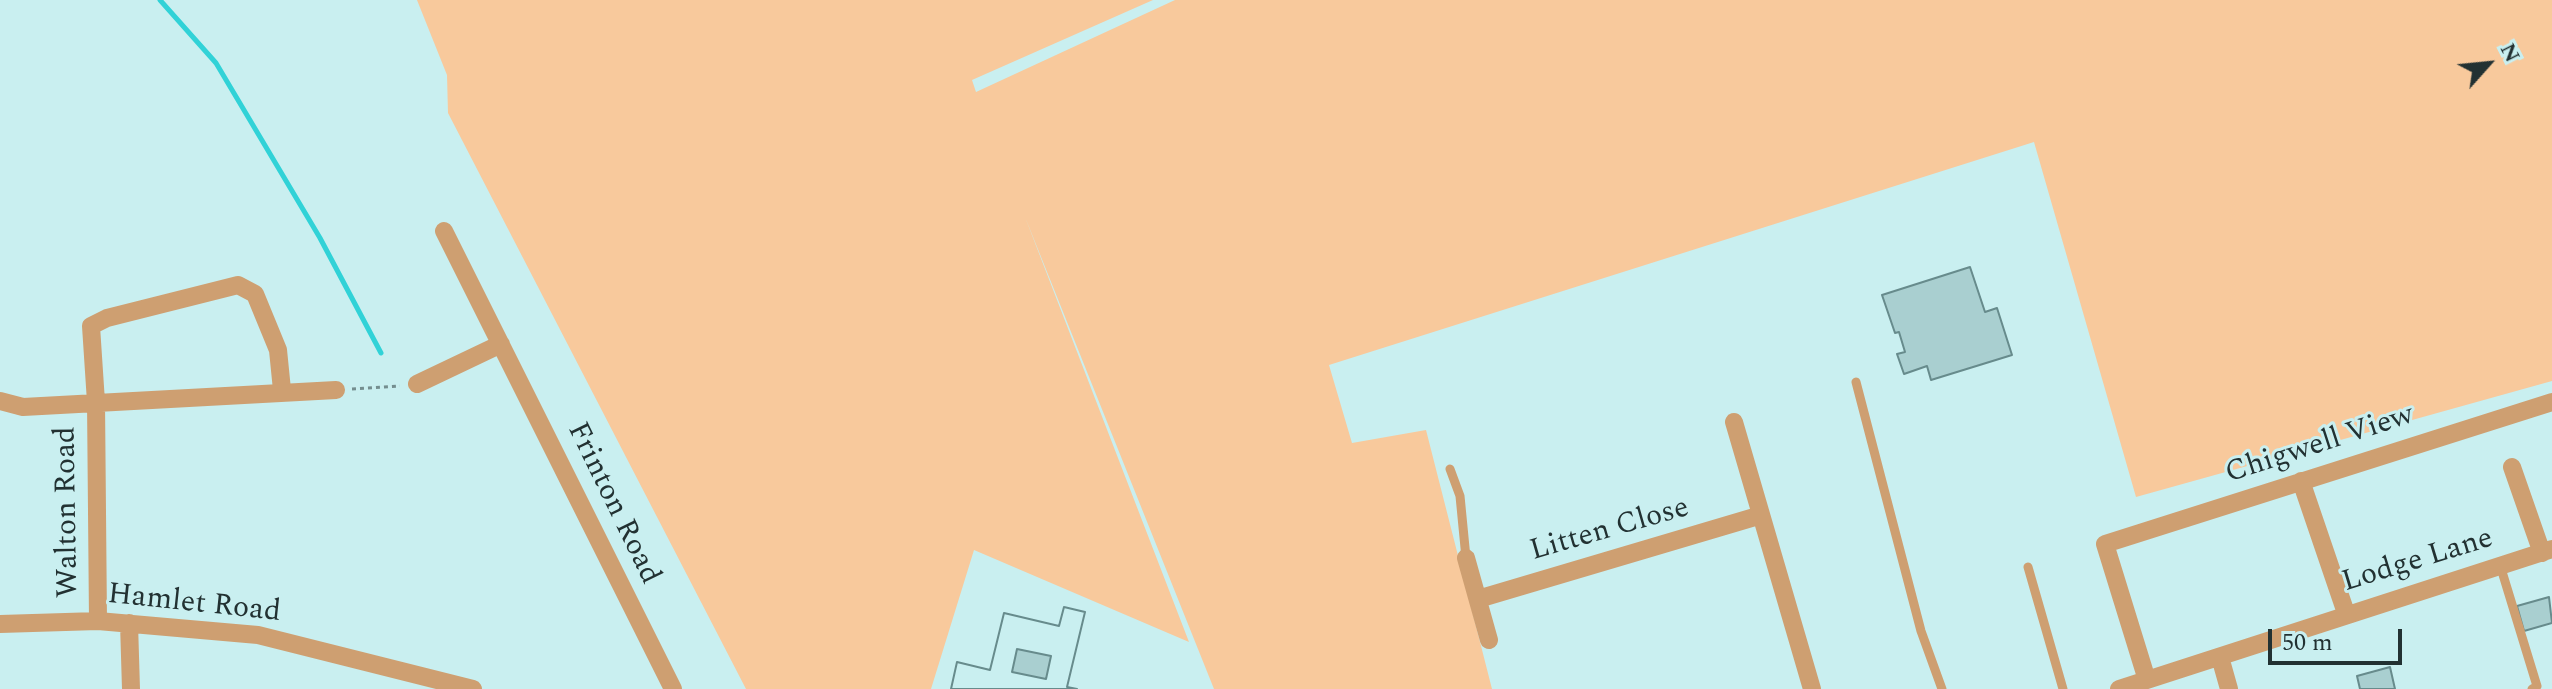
<!DOCTYPE html>
<style>
body{margin:0}
#map{position:relative;width:2552px;height:689px;overflow:hidden;background:#c9eff0;font-family:Spectral,serif}
canvas{display:block}
.north{position:absolute;left:2448px;top:24px;width:80px;height:80px;-webkit-text-stroke:6px #c9eff0;paint-order:stroke;rotate:63deg;font-size:22px;font-weight:700;line-height:32px;text-align:center;color:#223132}
.north::after{content:'';display:block;margin:auto;width:28px;height:36px;background:#223132;clip-path:polygon(50% 0,100% 100%,50% 72%,0 100%)}
.scale{position:absolute;left:2268px;top:629px;width:134px;height:36px;box-sizing:border-box;border:4px solid #223132;border-top:0;padding-left:10px;font-size:24px;line-height:28px;white-space:nowrap;color:#223132;-webkit-text-stroke:6px #c9eff0;paint-order:stroke}
</style>
<div id="map">
<canvas width="2552" height="689"></canvas>
<div class="north">N</div>
<div class="scale">50 m</div>
</div>
<script>
const ctx = document.querySelector('canvas').getContext('2d');
ctx.lineJoin = 'round';
function fillPath(path, color) { ctx.fillStyle = color; ctx.fill(path, 'evenodd'); }
const shape = rows => new Path2D(rows.map(r => 'M' + r).join(''));
function strokePath(path, color, width, dash) { ctx.strokeStyle = color; ctx.lineWidth = width; ctx.lineCap = dash ? 'butt' : 'round'; ctx.setLineDash(dash || []); ctx.stroke(path); }
function drawText(font, color, halo, rows, align = 'center') {
  ctx.font = font + ' Spectral,serif'; ctx.lineWidth = 6; ctx.setLineDash([]); ctx.textBaseline = 'middle'; ctx.strokeStyle = halo; ctx.fillStyle = color; for (const [text, x, y, turn = 0] of rows) {
    ctx.save(); ctx.translate(x, y); ctx.rotate((+turn || 0) * Math.PI / 180); ctx.textAlign = isNaN(turn) ? turn : align; if (halo) ctx.strokeText(text, 0, 0); ctx.fillText(text, 0, 0); ctx.restore();
  }
}
const green = shape([
 [417,0,1153,0,972,80,976,92,1175,0,2552,0,2552,381,2136,497,2034,142,1329,365,1352,443,1426,430,1492,689,1214,689,1025,217,1189,642,974,550,931,689,746,689,448,113,447,75]
]);
const stream = shape([
 [160,0,216,63,320,238,381,353]
]);
const building = shape([
 [1970,267,1985,312,1997,308,2012,355,1931,380,1927,366,1904,374,1897,354,1905,352,1899,332,1895,333,1882,295,1970,267],
 [2549,597,2552,623,2524,631,2517,606,2549,597],
 [1064,607,1085,612,1067,687,1077,689,951,689,957,662,990,670,1004,613,1059,626,1064,607],
 [1017,649,1051,656,1046,679,1012,672,1017,649],
 [1064,607,1085,612,1067,687,1077,689,951,689,957,662,990,670,1004,613,1059,626,1064,607],
 [2390,667,2395,689,2360,689,2357,676,2390,667]
]);
const path = shape([
 [352,389,400,386]
]);
const lane = shape([
 [1856,382,1921,631,1942,689],
 [1450,469,1460,496,1466,558],
 [2500,565,2537,686,2532,689],
 [2028,567,2063,689]
]);
const street = shape([
 [444,231,673,689],
 [417,384,501,344],
 [0,401,23,407,336,390],
 [1734,422,1812,689],
 [2512,467,2542,553],
 [2301,481,2346,613],
 [1466,558,1489,640],
 [1478,599,1758,516],
 [98,621,96,402,91,326,107,318,238,285,255,294,278,350,282,390],
 [129,623,131,689],
 [0,624,98,621,258,635,473,689],
 [2220,657,2229,689],
 [2147,680,2105,544,2552,402],
 [2119,689,2552,549]
]);
const streetNames = [
 ["Chigwell View",2320,446,-18],
 ["Frinton Road",612,504,64],
 ["Walton Road",69,512,-91],
 ["Litten Close",1610,531,-16],
 ["Lodge Lane",2418,562,-17],
 ["Hamlet Road",194,605,6]
];
fillPath(green, '#f8c99c');
strokePath(stream, '#31d2d7', 5);
fillPath(building, '#a9cfd0');
strokePath(building, '#678b8c', 2);
strokePath(path, '#748e8f', 3, [4, 4]);
strokePath(lane, '#ce9f71', 9);
strokePath(street, '#ce9f71', 18);
drawText('30px', '#223132', '#c9eff0', streetNames);
</script>
